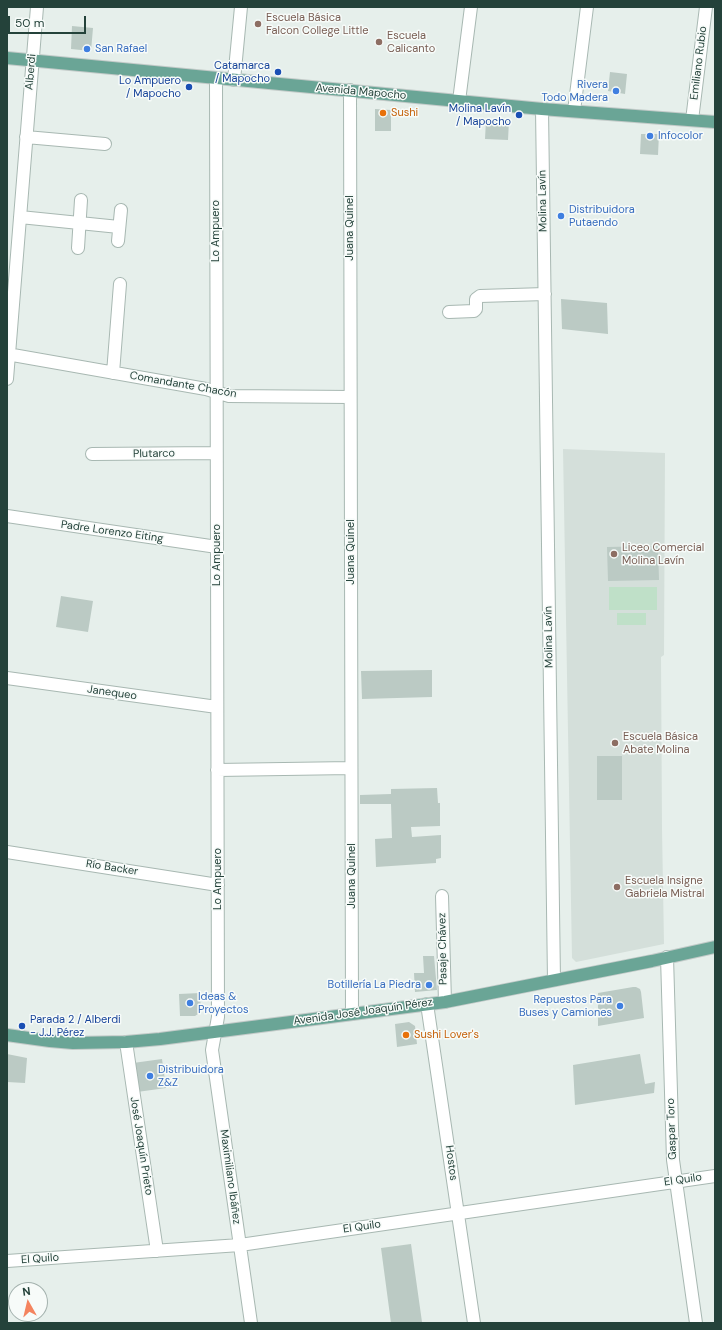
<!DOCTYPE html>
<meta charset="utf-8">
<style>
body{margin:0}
#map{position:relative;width:722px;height:1330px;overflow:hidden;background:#e6efeb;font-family:"DM Sans",sans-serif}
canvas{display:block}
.frame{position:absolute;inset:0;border:8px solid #24423a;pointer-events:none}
.north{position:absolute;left:8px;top:1282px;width:40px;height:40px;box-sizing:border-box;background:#f7fbf9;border:1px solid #a3b1ad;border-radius:50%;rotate:352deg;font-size:11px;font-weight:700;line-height:16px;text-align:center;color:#24423a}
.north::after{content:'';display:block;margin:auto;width:14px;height:18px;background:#f4845f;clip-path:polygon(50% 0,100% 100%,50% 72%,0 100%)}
.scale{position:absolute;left:8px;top:16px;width:78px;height:18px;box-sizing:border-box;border:2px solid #24423a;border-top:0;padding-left:5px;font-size:12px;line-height:14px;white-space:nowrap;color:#24423a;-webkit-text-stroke:3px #f7fbf9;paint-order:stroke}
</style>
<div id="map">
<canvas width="722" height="1330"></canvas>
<div class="frame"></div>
<div class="north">N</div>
<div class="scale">50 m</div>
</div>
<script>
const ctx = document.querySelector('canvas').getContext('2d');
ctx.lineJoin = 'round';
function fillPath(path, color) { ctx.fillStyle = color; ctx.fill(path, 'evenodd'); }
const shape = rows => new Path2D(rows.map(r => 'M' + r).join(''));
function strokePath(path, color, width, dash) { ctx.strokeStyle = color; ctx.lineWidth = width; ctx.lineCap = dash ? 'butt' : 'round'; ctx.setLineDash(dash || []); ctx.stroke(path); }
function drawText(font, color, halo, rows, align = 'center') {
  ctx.font = font + ' "DM Sans",sans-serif'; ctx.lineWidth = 3; ctx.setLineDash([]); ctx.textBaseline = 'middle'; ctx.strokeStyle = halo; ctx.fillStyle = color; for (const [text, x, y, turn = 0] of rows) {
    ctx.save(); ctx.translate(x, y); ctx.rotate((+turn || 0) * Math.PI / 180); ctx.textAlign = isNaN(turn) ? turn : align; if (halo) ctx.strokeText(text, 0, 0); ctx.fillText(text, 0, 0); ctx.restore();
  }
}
const built = shape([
 [563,449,665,453,664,655,661,657,662,829,664,944,576,962,572,958]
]);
const green = shape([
 [609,587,657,587,657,610,609,610],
 [617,613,646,613,646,625,617,625]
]);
const building = shape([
 [72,26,93,28,91,51,71,49],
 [610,72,627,74,625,94,608,91],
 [375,109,391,110,391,131,375,131],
 [486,120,509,121,508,140,485,139],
 [641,134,659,134,658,155,640,154],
 [561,299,607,303,608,334,562,329],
 [658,546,659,580,608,581,607,547],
 [61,596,93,601,88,632,56,627],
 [432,670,432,697,362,699,361,671],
 [597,756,622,756,622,800,597,800],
 [437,788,438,803,440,803,440,826,411,827,412,837,441,835,441,858,436,859,436,863,376,867,375,839,392,838,391,804,360,804,360,795,391,794,391,789],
 [423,956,434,956,437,990,415,992,414,973,424,973],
 [633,987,636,987,640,989,641,992,644,1018,598,1026,598,993],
 [200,993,201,1012,195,1016,180,1016,179,994],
 [409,1022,415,1026,417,1044,397,1047,395,1024],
 [7,1054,27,1058,25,1083,7,1082],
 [640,1054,645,1084,655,1082,654,1093,575,1105,573,1065],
 [162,1059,166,1088,137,1092,133,1063],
 [411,1244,422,1322,391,1323,381,1248]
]);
const minor = shape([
 [216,78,218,1017,212,1050,251,1323],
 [234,80,241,7],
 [350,90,352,1014],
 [459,101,471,7],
 [542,109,554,980],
 [574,111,587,7],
 [692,120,706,7],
 [26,137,105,144],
 [20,217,119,227],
 [118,241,121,210],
 [78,248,81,200],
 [449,312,474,311,476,309,476,299,480,296,545,294],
 [7,354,206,389,229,396,350,397],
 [113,373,120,284],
 [7,379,37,7],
 [92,454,216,453],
 [7,516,217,547],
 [7,678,217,707],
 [217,770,351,768],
 [7,852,218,885],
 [442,896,445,1002],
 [667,957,673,1160,696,1323],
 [427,1004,474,1323],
 [126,1042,157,1251],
 [7,1261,240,1245,715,1176]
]);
const major = shape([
 [7,58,542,109,715,122],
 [7,1035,50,1041,73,1043,126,1042,160,1039,445,1002,652,961,715,947]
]);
const markers = [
 [258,24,4,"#8d6e63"],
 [379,42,4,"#8d6e63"],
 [87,49,4,"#3f7fe0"],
 [278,72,4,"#1a4fb4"],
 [189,87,4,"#1a4fb4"],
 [616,91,4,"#3f7fe0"],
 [383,113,4,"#e8710a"],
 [519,115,4,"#1a4fb4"],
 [650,136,4,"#3f7fe0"],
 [561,216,4,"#3f7fe0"],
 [614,554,4,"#8d6e63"],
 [615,743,4,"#8d6e63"],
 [617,887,4,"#8d6e63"],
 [429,985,4,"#3f7fe0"],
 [190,1003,4,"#3f7fe0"],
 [620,1006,4,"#3f7fe0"],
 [22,1026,4,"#1a4fb4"],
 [406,1035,4,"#e8710a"],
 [150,1076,4,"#3f7fe0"]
];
const educationNames = [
 ["Escuela Básica",266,18],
 ["Falcon College Little",266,31],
 ["Escuela",387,36],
 ["Calicanto",387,49],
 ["Liceo Comercial",622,548],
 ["Molina Lavín",622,561],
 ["Escuela Básica",623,737],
 ["Abate Molina",623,750],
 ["Escuela Insigne",625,881],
 ["Gabriela Mistral",625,894]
];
const shopNames = [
 ["San Rafael",95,49],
 ["Rivera",608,85,"right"],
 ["Todo Madera",608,98,"right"],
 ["Infocolor",658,136],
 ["Distribuidora",569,210],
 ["Putaendo",569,223],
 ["Botillería La Piedra",421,985,"right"],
 ["Ideas &",198,997],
 ["Proyectos",198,1010],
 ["Repuestos Para",612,1000,"right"],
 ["Buses y Camiones",612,1013,"right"],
 ["Distribuidora",158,1070],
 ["Z&Z",158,1083]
];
const streetNames = [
 ["Emiliano Rubio",699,63,-83],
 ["Alberdi",31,72,-85],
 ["Avenida Mapocho",361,92,5],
 ["Molina Lavín",543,201,-91],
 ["Juana Quinel",350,228,-90],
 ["Lo Ampuero",216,231,-90],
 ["Comandante Chacón",183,385,10],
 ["Plutarco",154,454,-1],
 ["Padre Lorenzo Eiting",112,532,8],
 ["Juana Quinel",351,552,-90],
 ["Lo Ampuero",217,555,-90],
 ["Molina Lavín",549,637,-91],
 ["Janequeo",112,693,8],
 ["Río Backer",112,868,9],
 ["Juana Quinel",352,876,-90],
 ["Lo Ampuero",218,879,-90],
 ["Pasaje Chávez",443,949,-91],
 ["Avenida José Joaquín Pérez",363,1012,-8],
 ["Gaspar Toro",672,1129,-92],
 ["José Joaquín Prieto",141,1146,81],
 ["Hostos",451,1163,82],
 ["Maximiliano Ibáñez",230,1177,82],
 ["El Quilo",683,1180,-8],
 ["El Quilo",362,1227,-8],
 ["El Quilo",40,1259,-4]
];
const transitNames = [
 ["Catamarca",270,66],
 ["/ Mapocho",270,79],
 ["Lo Ampuero",181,81],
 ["/ Mapocho",181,94],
 ["Molina Lavín",511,109],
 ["/ Mapocho",511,122],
 ["Parada 2 / Alberdi",30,1020,"left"],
 ["- J.J. Pérez",30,1033,"left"]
];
const foodNames = [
 ["Sushi",391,113],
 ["Sushi Lover's",414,1035]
];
fillPath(built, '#d4dfda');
fillPath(green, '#bfe0c8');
fillPath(building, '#bbcac4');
strokePath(minor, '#a8b8b2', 14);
strokePath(major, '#c2cac8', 14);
strokePath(minor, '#fff', 12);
strokePath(major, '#6aa596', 12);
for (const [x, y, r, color] of markers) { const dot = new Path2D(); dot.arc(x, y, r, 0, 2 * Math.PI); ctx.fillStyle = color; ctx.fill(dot); strokePath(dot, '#f7fbf9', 1.5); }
drawText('11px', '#785e54', '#f7fbf9', educationNames, 'left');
drawText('11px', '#366cbe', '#f7fbf9', shopNames, 'left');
drawText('11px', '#24423a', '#f7fbf9', streetNames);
drawText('11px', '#164399', '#f7fbf9', transitNames, 'right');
drawText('11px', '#c56008', '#f7fbf9', foodNames, 'left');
</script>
